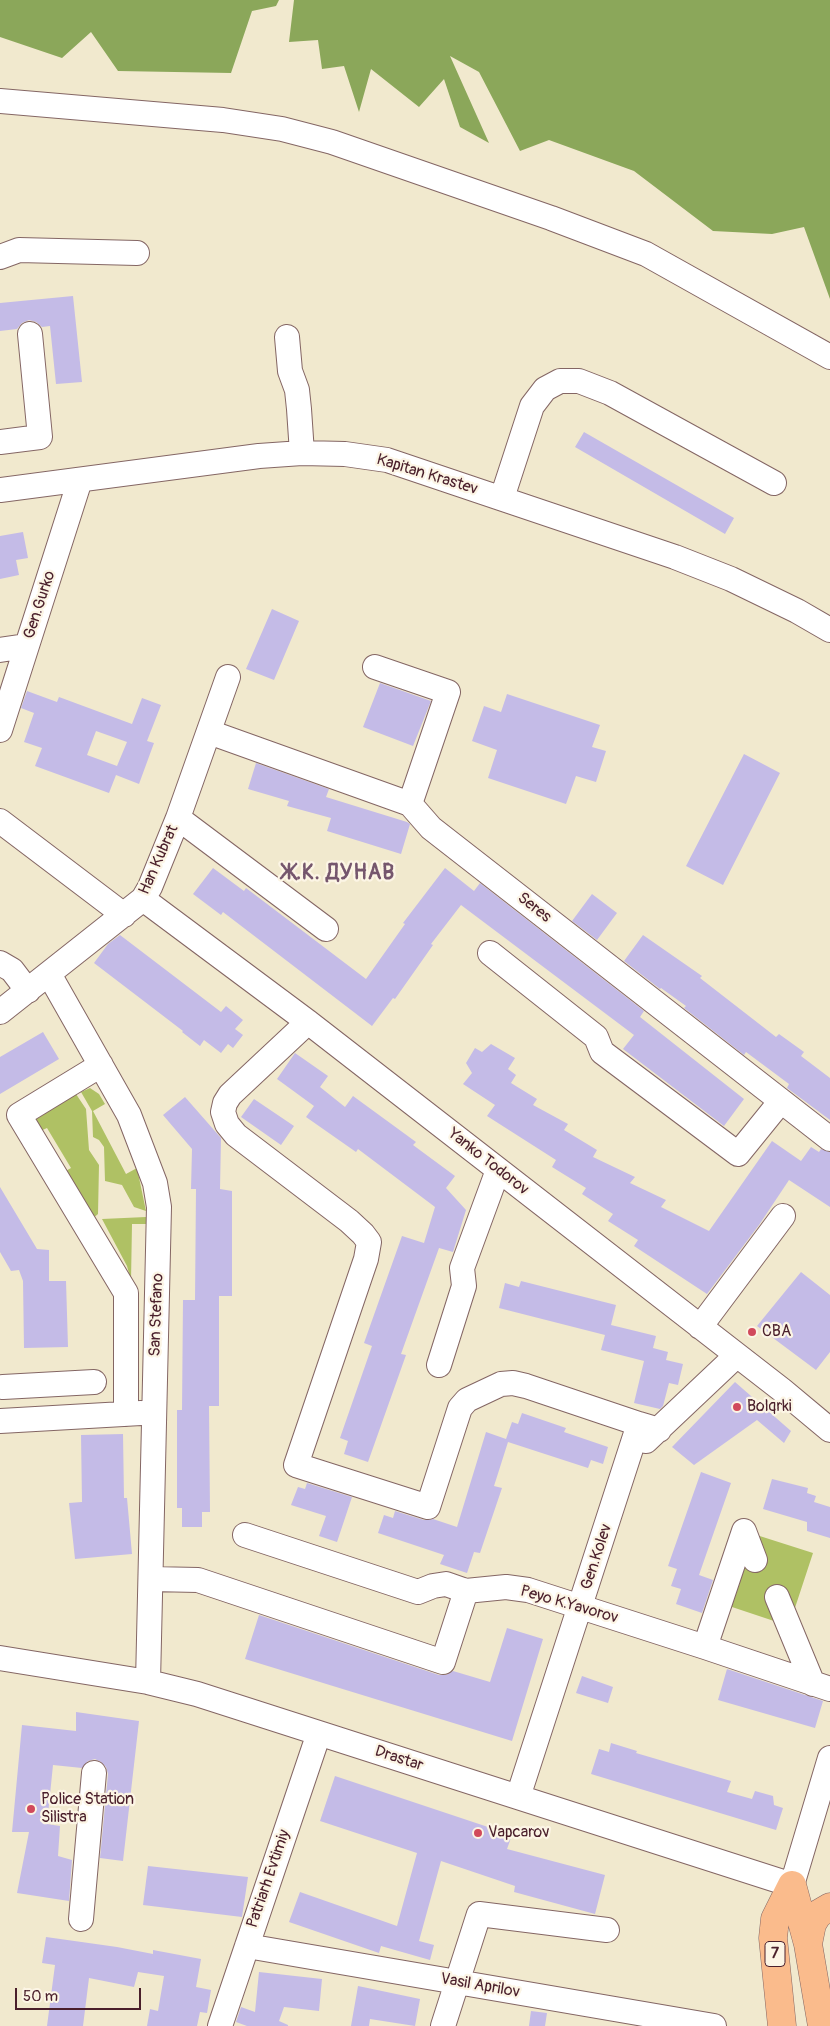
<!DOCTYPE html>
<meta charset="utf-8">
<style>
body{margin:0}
#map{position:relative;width:830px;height:2026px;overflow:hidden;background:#f1e9ce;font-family:Pangolin,sans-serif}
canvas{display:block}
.scale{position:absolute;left:15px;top:1988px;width:126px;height:22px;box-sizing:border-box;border:2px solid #4a1f2b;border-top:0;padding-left:6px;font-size:15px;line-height:18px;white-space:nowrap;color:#4a1f2b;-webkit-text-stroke:4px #fcf5e5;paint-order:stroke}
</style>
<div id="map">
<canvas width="830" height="2026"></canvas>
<div class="scale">50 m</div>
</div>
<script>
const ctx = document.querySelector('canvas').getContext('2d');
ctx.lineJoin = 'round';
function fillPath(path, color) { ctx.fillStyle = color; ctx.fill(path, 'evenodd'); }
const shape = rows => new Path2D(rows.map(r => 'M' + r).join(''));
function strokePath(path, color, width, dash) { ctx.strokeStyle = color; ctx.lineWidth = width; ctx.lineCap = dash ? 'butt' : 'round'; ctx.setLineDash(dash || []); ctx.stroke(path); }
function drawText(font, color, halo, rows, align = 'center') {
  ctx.font = font + ' Pangolin,sans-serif'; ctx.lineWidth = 4.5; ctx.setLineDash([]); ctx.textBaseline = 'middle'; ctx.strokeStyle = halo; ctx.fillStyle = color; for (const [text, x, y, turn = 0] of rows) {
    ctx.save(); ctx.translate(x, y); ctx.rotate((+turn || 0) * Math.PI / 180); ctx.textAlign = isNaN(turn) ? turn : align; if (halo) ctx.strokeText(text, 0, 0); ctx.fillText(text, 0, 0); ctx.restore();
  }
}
const green = shape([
 [90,1088,99,1094,105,1104,93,1111,126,1174,137,1168,146,1211,134,1207,122,1185,105,1181,104,1147,99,1140,93,1137,92,1111,81,1092],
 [76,1094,86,1109,89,1150,99,1165,98,1214,91,1220,62,1173,71,1168,47,1128,34,1134,35,1120],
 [146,1217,146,1224,132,1224,131,1281,127,1266,102,1219],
 [744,1531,813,1553,789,1626,720,1603]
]);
const forest = shape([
 [0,0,279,0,276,6,252,11,231,73,118,71,91,32,62,58,0,37],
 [294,0,830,0,830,299,804,227,772,234,713,231,634,171,549,140,520,151,479,72,450,56,489,143,460,127,444,79,419,107,371,69,359,112,344,66,322,69,318,40,289,42]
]);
const building = shape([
 [73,296,82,382,56,384,50,326,42,327,36,322,29,320,22,323,17,329,0,331,0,303],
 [584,432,734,518,725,534,575,447],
 [23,532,28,558,16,560,19,575,0,579,0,536],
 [272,609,299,621,274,680,246,669],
 [380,683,431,701,413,746,363,727],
 [27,691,57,702,59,697,132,724,142,698,161,705,147,741,154,743,139,784,116,775,109,793,35,766,42,748,24,742,34,713,21,708],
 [96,731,127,742,117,766,87,755],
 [507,694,600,725,592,747,606,751,596,782,576,776,566,804,488,778,497,750,472,741,484,706,501,712],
 [744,754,780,773,723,885,686,866],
 [256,763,329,789,326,797,407,822,410,824,401,854,327,831,331,818,287,806,289,801,248,789],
 [213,868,244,891,246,888,366,979,405,924,403,923,445,868,474,891,480,883,644,1011,640,1017,744,1099,724,1126,623,1049,634,1035,461,905,431,944,433,945,395,999,393,998,372,1026,223,912,221,915,193,894],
 [592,894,617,913,597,940,572,921],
 [120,935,221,1012,226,1006,243,1020,235,1029,243,1035,233,1048,228,1044,221,1053,204,1040,200,1046,182,1032,183,1031,94,963,108,944],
 [643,935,702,976,700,978,776,1037,779,1034,804,1052,801,1056,830,1078,830,1120,787,1088,789,1084,746,1052,744,1055,684,1008,686,1006,661,988,660,989,624,961],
 [43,1032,59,1059,0,1094,0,1057],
 [491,1044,515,1058,508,1069,516,1075,511,1083,537,1099,533,1105,568,1124,564,1130,597,1150,593,1157,635,1177,630,1183,666,1200,661,1207,709,1231,772,1141,801,1161,811,1147,819,1152,821,1149,830,1152,830,1207,789,1180,759,1225,707,1294,634,1246,638,1240,608,1221,613,1214,582,1194,586,1188,552,1167,556,1160,487,1116,495,1105,463,1084,472,1073,466,1063,475,1048,482,1052],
 [295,1053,328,1076,320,1087,345,1107,353,1096,416,1142,413,1145,455,1176,446,1188,466,1210,453,1252,439,1248,401,1354,406,1355,368,1462,344,1454,348,1441,340,1438,372,1346,364,1343,402,1236,424,1243,435,1207,358,1149,356,1152,306,1117,314,1106,277,1079],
 [185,1097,221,1138,220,1189,232,1191,232,1296,219,1296,219,1406,209,1406,210,1512,202,1512,202,1527,182,1527,182,1508,177,1508,177,1410,182,1410,183,1300,195,1300,196,1189,191,1189,192,1149,163,1115],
 [254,1099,294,1126,281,1145,241,1117],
 [0,1187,37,1249,49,1250,49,1281,66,1281,68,1347,24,1348,23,1281,19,1270,11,1271,0,1252],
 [801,1272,830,1295,830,1352,816,1370,757,1326],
 [521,1281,616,1305,611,1325,656,1336,653,1348,668,1352,666,1360,683,1364,678,1385,669,1383,663,1406,660,1409,634,1403,644,1361,601,1350,605,1335,499,1308,505,1283,519,1287],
 [735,1382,791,1431,784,1443,757,1420,694,1465,672,1447],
 [522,1413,566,1428,564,1432,608,1447,603,1464,591,1460,588,1468,508,1442,494,1486,502,1488,480,1553,474,1552,467,1573,440,1564,444,1555,378,1533,384,1515,393,1518,395,1511,424,1520,433,1519,457,1527,486,1432,506,1439,512,1422,518,1424],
 [123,1434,124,1498,127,1498,132,1554,75,1559,69,1503,82,1502,81,1435],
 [701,1472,731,1483,699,1575,713,1580,702,1613,676,1604,681,1589,671,1586,677,1569,668,1566],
 [772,1479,808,1488,807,1493,816,1496,814,1502,830,1507,830,1538,807,1531,807,1522,763,1509],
 [307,1483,352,1497,337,1542,319,1536,326,1516,291,1505,298,1487,305,1489],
 [259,1615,439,1675,446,1675,453,1671,490,1682,507,1628,543,1639,512,1741,245,1659],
 [727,1669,823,1701,815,1728,718,1700],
 [582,1676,613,1687,608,1703,576,1693],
 [76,1712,139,1721,123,1861,100,1858,108,1774,106,1767,101,1762,95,1759,88,1761,82,1768,53,1765,47,1824,60,1826,58,1856,72,1860,69,1901,17,1893,29,1832,12,1832,22,1725,76,1731],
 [611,1743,637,1751,636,1753,731,1781,727,1792,752,1799,755,1791,773,1796,774,1805,783,1808,776,1830,591,1774,599,1749,609,1752],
 [335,1776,512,1835,507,1849,605,1875,595,1914,514,1892,515,1886,441,1861,419,1941,434,1945,430,1960,381,1946,379,1953,289,1922,300,1892,397,1926,417,1853,320,1821],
 [148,1866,248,1877,242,1917,143,1905],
 [46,1937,117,1947,153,1954,153,1950,201,1959,196,1987,211,1990,207,2013,200,2012,197,2026,147,2026,150,2009,158,2011,164,1976,138,1972,134,1987,89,1978,83,2026,47,2026,55,1965,42,1963],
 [259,1972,322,1979,319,2011,284,2007,279,2021,288,2025,288,2026,247,2026,236,2022,241,2007,255,2012],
 [358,1986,420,1999,415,2026,370,2019,369,2026,351,2026],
 [531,2011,547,2013,545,2026,529,2026]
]);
const minor = shape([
 [0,101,223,120,282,129,332,142,551,218,646,254,830,357],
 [0,257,19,250,137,253],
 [287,337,290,371,297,390,299,409,302,453],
 [0,442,40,437,30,334],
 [0,490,259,456,302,453,345,454,387,460,675,557,731,579,797,611,830,630],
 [502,498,532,406,545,389,560,381,579,381,610,393,774,483],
 [0,650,26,646],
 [375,667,448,692,410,804],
 [0,730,80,480],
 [209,732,410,804,431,828,830,1139],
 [178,818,326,929],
 [0,821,124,915],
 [143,899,308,1022,782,1390,830,1430],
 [490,953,596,1037,602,1052,738,1154,781,1101],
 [0,963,12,970,28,991],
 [49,974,129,1115,155,1183,159,1207,148,1682],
 [0,1012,143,899,150,887,178,818,228,677],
 [308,1022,230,1095,225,1103,223,1112,227,1124,236,1135,349,1221,363,1234,369,1242,366,1259,296,1465,428,1507,460,1408,467,1400,501,1384,513,1383,526,1386,639,1424],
 [101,1065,19,1115,126,1293,126,1414],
 [700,1327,783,1216],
 [439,1365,464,1286,462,1268,498,1170],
 [3,1387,94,1382],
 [0,1421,141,1413],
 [646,1441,736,1356],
 [245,1535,418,1592,433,1586,446,1584,466,1591],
 [151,1579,198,1580,443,1662,466,1591,506,1587,528,1590,705,1647,830,1689],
 [777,1597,813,1684],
 [705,1647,744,1531,755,1560],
 [0,1658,148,1682,197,1694,792,1885,830,1758],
 [518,1797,639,1424,659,1430],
 [81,1919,94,1773],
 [247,1946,714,2026],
 [220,2026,319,1733],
 [443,2026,479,1914,607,1930]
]);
const major = shape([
 [792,1885,808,1944,822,2026],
 [808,1944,812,1924,818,1914,830,1907],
 [782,2026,773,1938,775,1919,792,1885]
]);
const markers = [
 [752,1332,5,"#d1495b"],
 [737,1407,5,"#d1495b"],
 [31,1809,5,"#d1495b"],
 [478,1833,5,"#d1495b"]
];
const shields = [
 [775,1954,20]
];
const shieldNames = [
 ["7",775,1954]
];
const streetNames = [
 ["Kapitan Krastev",427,475,17],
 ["Gen.Gurko",40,605,-72],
 ["Han Kubrat",159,860,-66],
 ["Seres",534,908,38],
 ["Yanko Todorov",488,1162,38],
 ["San Stefano",157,1315,-88],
 ["Gen.Kolev",597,1557,-72],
 ["Peyo K.Yavorov",569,1605,16],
 ["Drastar",399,1759,18],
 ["Patriarh Evtimiy",269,1879,-71],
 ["Vasil Aprilov",480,1986,10]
];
const poiNames = [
 ["CBA",762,1332],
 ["Bolqrki",747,1407],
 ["Police Station",41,1800],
 ["Silistra",41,1818],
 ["Vapcarov",488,1833]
];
const districtNames = [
 ["Ж.К. ДУНАВ",339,874]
];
fillPath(green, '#afc164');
fillPath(forest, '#8ba75a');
fillPath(building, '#c4bbe7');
strokePath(minor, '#846664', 26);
strokePath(major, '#846664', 29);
strokePath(minor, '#fff', 24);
strokePath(major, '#fabb8c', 28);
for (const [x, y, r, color] of markers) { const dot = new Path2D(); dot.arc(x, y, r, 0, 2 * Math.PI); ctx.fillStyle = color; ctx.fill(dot); strokePath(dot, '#fcf5e5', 2); }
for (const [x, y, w] of shields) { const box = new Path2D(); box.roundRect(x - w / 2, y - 12.5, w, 25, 4); ctx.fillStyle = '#fcf5e5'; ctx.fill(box); strokePath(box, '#4a1f2b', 1); }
drawText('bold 15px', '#4a1f2b', null, shieldNames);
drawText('16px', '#4a1f2b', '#fcf5e5', streetNames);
drawText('16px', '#4a1f2b', '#fcf5e5', poiNames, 'left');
ctx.letterSpacing = '1px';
drawText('bold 21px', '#75566d', '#fcf5e5', districtNames);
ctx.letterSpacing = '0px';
</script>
